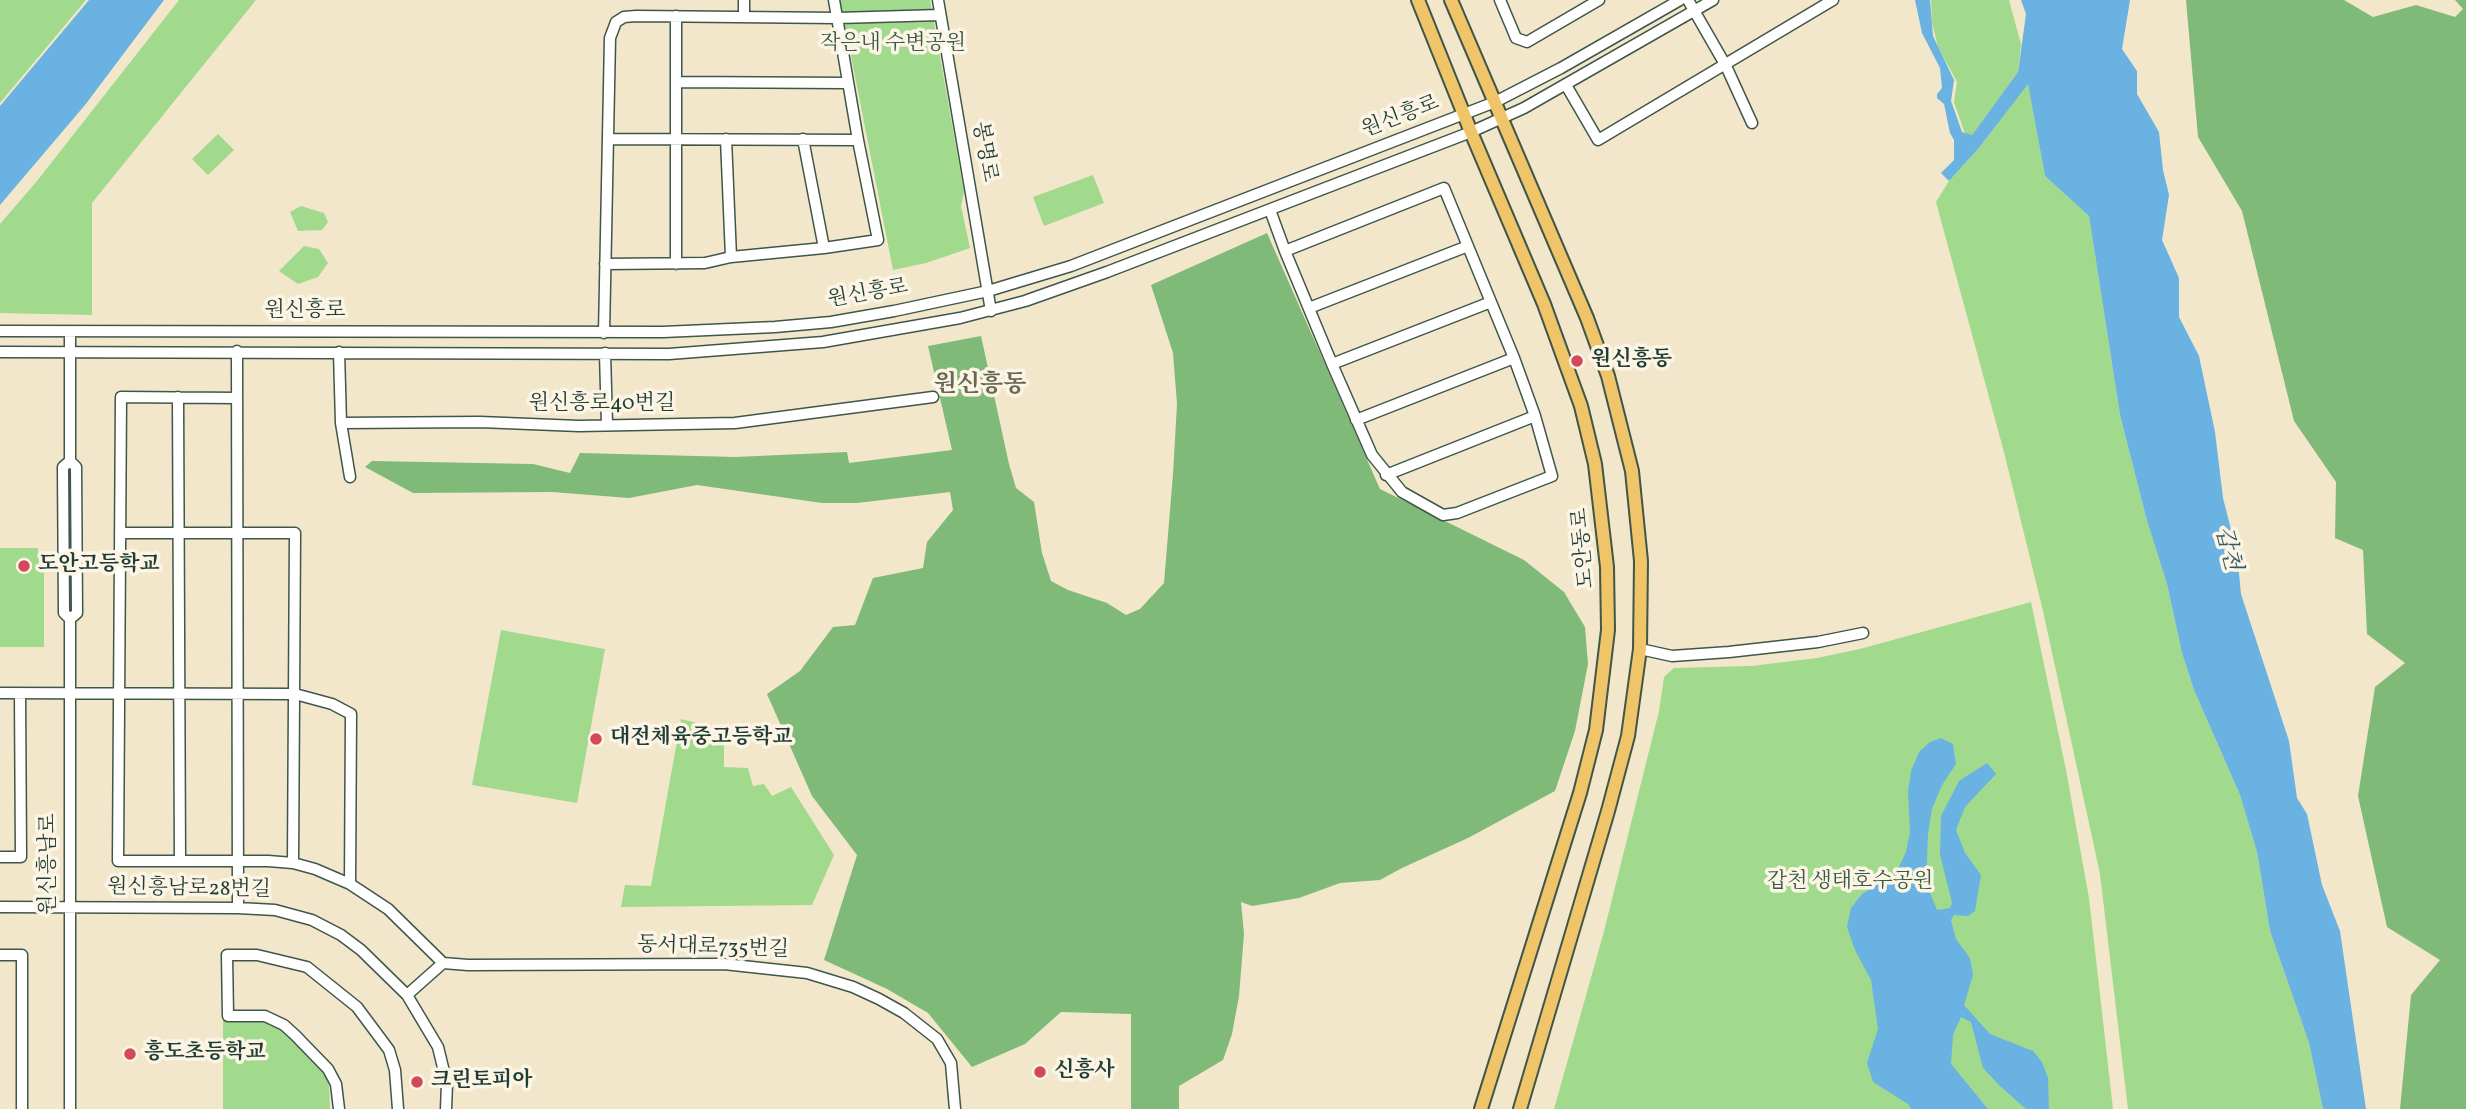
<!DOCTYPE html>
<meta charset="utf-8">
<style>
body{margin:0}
canvas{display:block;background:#f2e7ca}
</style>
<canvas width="2466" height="1109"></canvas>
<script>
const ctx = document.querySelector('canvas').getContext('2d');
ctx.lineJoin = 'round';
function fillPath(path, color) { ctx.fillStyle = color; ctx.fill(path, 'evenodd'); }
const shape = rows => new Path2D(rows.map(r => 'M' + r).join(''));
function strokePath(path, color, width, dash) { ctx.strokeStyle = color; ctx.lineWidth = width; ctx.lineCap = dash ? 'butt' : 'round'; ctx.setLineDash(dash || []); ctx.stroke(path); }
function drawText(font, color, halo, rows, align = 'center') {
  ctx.font = font + ' Vollkorn,"Noto Serif KR",serif'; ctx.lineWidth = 7; ctx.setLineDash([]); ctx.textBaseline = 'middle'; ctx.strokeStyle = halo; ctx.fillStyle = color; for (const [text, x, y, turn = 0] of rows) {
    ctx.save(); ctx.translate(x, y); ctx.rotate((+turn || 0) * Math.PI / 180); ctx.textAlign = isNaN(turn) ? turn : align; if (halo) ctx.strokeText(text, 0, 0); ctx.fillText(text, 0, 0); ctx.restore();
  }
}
const green = shape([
 [0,0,86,0,0,103],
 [179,0,256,0,92,203,92,315,0,313,0,224,37,181],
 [840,0,930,0,964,192,961,206,970,248,926,263,893,270],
 [1931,0,2009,0,2021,44,2018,72,1972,135,1965,134,1954,102,1957,82,1938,47,1932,22],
 [2028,83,2045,176,2089,216,2120,415,2147,521,2167,584,2182,653,2194,690,2240,795,2257,852,2270,931,2309,1043,2323,1109,2128,1109,2100,874,2043,611,2005,456,1936,202,1949,181,1978,149],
 [218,134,234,150,208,175,192,159],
 [1093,175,1104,203,1044,226,1033,197],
 [301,206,324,213,328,222,322,230,298,231,290,212],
 [304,246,319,249,328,263,318,277,298,284,279,271],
 [0,548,38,548,38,554,44,554,44,647,0,647],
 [2031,602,2066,770,2089,898,2113,1109,1554,1109,1603,935,1659,711,1664,677,1674,668,1751,666,1817,658,1860,649],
 [501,630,605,649,577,803,472,785],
 [681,719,709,726,708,743,724,745,724,767,748,768,753,786,764,784,772,796,791,787,834,855,812,905,621,907,625,885,651,886],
 [223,1019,257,1019,273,1024,289,1033,324,1071,329,1085,330,1109,223,1109]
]);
const forest = shape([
 [2186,0,2344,0,2373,17,2416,5,2455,17,2463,9,2455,0,2466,0,2466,1109,2400,1109,2411,995,2440,960,2387,927,2358,796,2375,687,2405,663,2367,634,2363,550,2335,538,2336,482,2294,421,2242,211,2198,137],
 [1267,233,1380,489,1524,560,1564,592,1585,627,1588,664,1575,731,1555,791,1468,838,1402,868,1380,880,1340,883,1299,898,1252,906,1241,902,1244,934,1239,996,1232,1034,1223,1060,1179,1086,1179,1109,1131,1109,1131,1014,1061,1012,1025,1044,972,1067,928,1013,887,989,824,960,857,855,812,796,767,694,800,671,833,627,855,625,873,578,923,568,927,542,953,510,950,492,857,503,822,503,697,485,629,498,552,492,413,493,365,467,372,461,533,464,570,473,580,453,735,457,847,452,849,463,952,450,928,346,981,336,1009,464,1016,488,1034,502,1042,553,1051,581,1068,590,1107,603,1126,615,1140,609,1164,583,1173,474,1177,404,1173,353,1151,285]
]);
const water = shape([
 [89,0,164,0,85,105,0,205,0,106],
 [1915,0,1930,0,1933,36,1954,80,1951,101,1955,112,1962,132,1972,135,2018,72,2026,14,2021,0,2130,0,2122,49,2137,71,2137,94,2159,132,2163,170,2169,195,2162,240,2179,278,2179,317,2199,356,2215,432,2223,498,2237,553,2241,594,2289,741,2297,798,2307,814,2322,885,2340,931,2366,1109,2323,1109,2309,1043,2270,931,2257,852,2240,795,2194,690,2182,653,2167,584,2147,521,2120,415,2089,216,2045,176,2028,84,1978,149,1949,181,1941,173,1954,160,1954,140,1950,133,1944,104,1937,98,1937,94,1942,88,1940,68,1922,33],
 [1941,738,1953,744,1956,764,1942,785,1932,809,1928,834,1926,883,1937,910,1950,908,1952,903,1940,854,1941,816,1959,781,1987,763,1996,774,1965,807,1956,830,1965,853,1981,875,1975,911,1968,916,1954,915,1951,920,1956,939,1970,958,1973,975,1964,1005,1990,1034,2033,1051,2042,1062,2048,1078,2049,1109,2026,1109,1999,1085,1983,1068,1971,1022,1961,1017,1953,1035,1951,1064,1988,1109,1911,1109,1908,1104,1873,1082,1867,1063,1878,1029,1871,980,1855,950,1847,927,1851,908,1862,894,1897,871,1906,852,1910,832,1908,792,1911,771,1919,752,1930,742]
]);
const minor = shape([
 [744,0,744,17],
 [938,0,991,311],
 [1500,0,1516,38,1527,42,1599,0],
 [1688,0,1726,66,1752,123],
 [676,16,676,264],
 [676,82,848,83],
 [1566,85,1598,140,1833,0],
 [608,139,858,140],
 [726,139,731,257],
 [803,139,824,248],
 [1270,210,1285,251,1332,364,1372,455,1402,492,1443,515,1457,513,1552,476,1535,416,1514,358,1444,188,1285,251],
 [605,264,705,263,731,257,824,248,878,240,858,140,834,0],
 [1309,308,1468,246],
 [0,331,663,332,775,327,831,322,894,311,988,291,1071,266,1495,102,1561,68,1680,0],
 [604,333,610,38,616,22,624,17,636,16,838,18,940,15],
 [237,351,238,908],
 [0,352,669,354,823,342,960,318,1025,301,1107,272,1471,132,1524,108,1713,0],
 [339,352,341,423,350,477],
 [605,353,607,425],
 [1332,364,1491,302],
 [178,397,180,861],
 [237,398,121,397,118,861,268,861,293,863,315,869,350,884,388,909,443,963],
 [1356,420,1514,358],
 [341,423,480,422,579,426,735,423,933,397],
 [1386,475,1535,416],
 [120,533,295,533,293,863],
 [70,619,77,613,76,467,70,461,70,332],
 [1640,649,1672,656,1729,652,1818,642,1863,633],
 [0,693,295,694,332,704,351,714,350,884],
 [0,857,21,857,20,694],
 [0,907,238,908,275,910,312,920,341,935,361,950,407,995,438,1047,447,1084,446,1109],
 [0,955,22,955,22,1109],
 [407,995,443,963,468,965,724,964,807,973,853,987,879,999,904,1013,937,1039,951,1063,955,1109],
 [70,1109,70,619,64,613,63,467,70,461],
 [339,1109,336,1084,328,1069,295,1035,284,1025,265,1016,228,1016,227,955,257,955,307,967,357,1007,389,1050,395,1070,398,1109]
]);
const major = shape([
 [1418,0,1471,132,1544,304,1581,406,1595,464,1607,567,1608,630,1596,730,1580,793,1481,1109],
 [1451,0,1587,318,1608,376,1632,471,1641,561,1640,649,1628,736,1608,811,1520,1109]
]);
const markers = [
 [1577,361,7,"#d1495b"],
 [24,566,7,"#d1495b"],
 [596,739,7,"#d1495b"],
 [130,1054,7,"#d1495b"],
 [1040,1072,7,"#d1495b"],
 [417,1082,7,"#d1495b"]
];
const parkNames = [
 ["작은내 수변공원",893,45],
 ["갑천 생태호수공원",1850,883]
];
const streetNames = [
 ["원신흥로",1401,118,-21],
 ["봉명로",983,152,80],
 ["원신흥로",868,295,-10],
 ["원신흥로",305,312],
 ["원신흥로40번길",602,405],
 ["도안동로",1585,548,-95],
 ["원신흥남로",50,864,-90],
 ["원신흥남로28번길",189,890,1],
 ["동서대로735번길",713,949,2]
];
const poiNames = [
 ["원신흥동",1591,361],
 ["도안고등학교",38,566],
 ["대전체육중고등학교",610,739],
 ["흥도초등학교",144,1054],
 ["신흥사",1054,1072],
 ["크린토피아",431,1082]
];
const waterNames = [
 ["갑천",2226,549,76]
];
const quarterNames = [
 ["원신흥동",980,387]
];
fillPath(green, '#a1da8d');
fillPath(forest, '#80ba78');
fillPath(water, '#69b2e1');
strokePath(minor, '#3f564a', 13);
strokePath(major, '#3f564a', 16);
strokePath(minor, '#fff', 10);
strokePath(major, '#f0c469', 12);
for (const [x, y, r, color] of markers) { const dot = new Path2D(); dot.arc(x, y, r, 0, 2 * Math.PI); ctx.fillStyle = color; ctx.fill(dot); strokePath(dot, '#fcf5e5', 2.5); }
drawText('21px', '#395c46', '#fcf5e5', parkNames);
drawText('21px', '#1f3d34', '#fcf5e5', streetNames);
drawText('bold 21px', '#1f3d34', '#fcf5e5', poiNames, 'left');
drawText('italic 23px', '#325a5f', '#fcf5e5', waterNames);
drawText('bold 24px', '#676753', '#fcf5e5', quarterNames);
</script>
